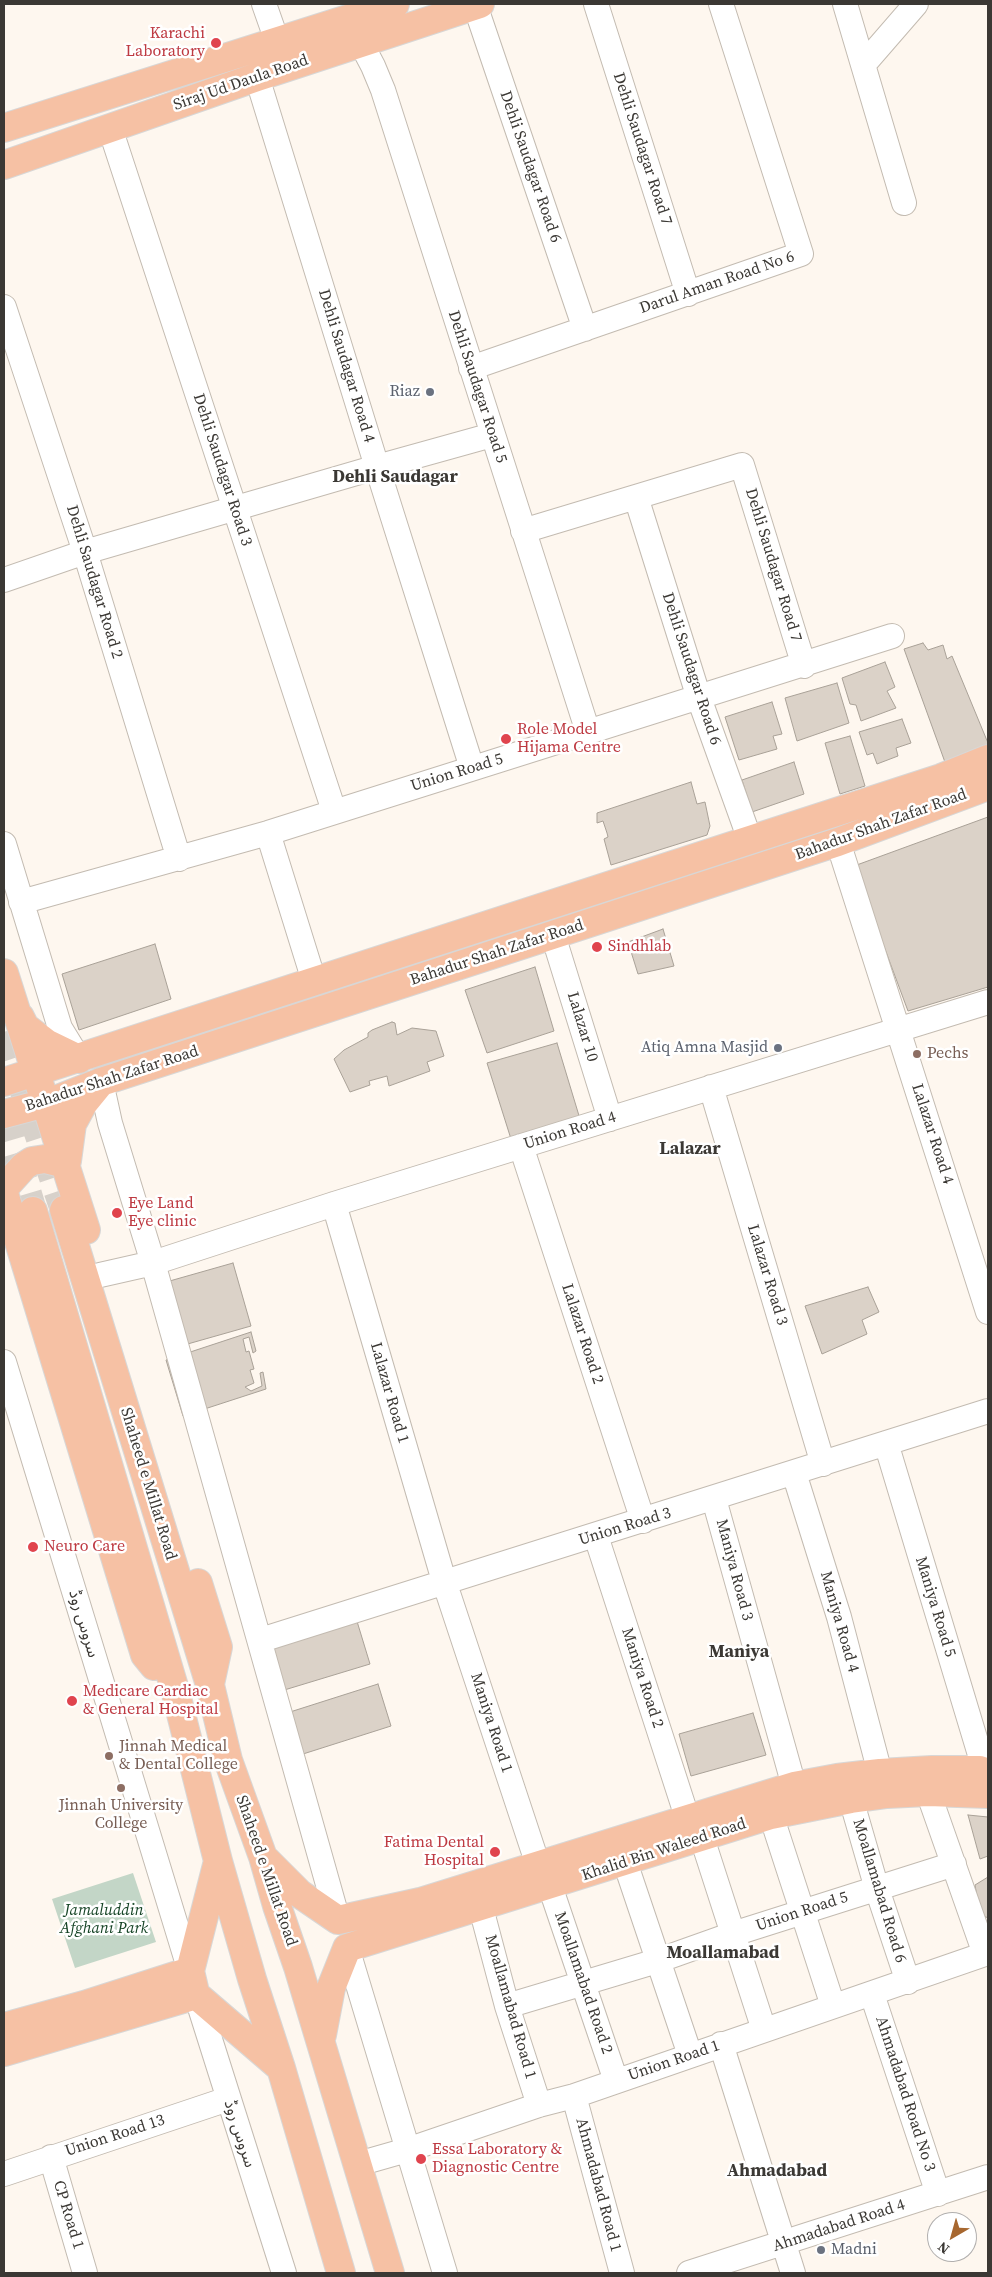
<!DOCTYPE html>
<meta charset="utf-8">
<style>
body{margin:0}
#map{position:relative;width:992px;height:2277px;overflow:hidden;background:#fef7ef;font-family:"Source Serif 4",serif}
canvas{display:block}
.frame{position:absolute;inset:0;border:5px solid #3b3834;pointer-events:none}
.north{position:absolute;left:927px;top:2212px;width:50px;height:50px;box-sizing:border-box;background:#fff;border:1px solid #b1afae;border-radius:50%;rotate:218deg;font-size:14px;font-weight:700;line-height:20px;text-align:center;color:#3b3834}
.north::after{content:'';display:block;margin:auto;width:18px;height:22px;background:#a7672f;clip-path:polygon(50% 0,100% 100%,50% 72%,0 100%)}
</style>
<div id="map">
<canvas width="992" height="2277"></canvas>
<div class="frame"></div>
<div class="north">N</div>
</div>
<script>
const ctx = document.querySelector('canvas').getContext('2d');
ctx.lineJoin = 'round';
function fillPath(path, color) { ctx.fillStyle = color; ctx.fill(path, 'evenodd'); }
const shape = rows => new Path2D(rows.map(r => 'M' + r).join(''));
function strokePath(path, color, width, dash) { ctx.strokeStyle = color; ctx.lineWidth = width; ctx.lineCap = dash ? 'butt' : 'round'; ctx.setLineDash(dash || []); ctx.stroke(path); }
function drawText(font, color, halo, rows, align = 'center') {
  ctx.font = font + ' "Source Serif 4","Noto Sans Arabic",serif'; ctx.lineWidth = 5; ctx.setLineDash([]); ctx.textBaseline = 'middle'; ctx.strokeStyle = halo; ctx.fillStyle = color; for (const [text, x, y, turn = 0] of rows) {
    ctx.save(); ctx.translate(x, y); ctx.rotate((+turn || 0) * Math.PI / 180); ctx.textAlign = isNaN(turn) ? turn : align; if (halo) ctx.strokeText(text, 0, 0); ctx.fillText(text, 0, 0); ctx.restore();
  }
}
const green = shape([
 [133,1873,156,1942,75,1968,52,1899]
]);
const building = shape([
 [923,643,928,650,943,645,947,659,952,656,988,743,988,749,946,765,904,649,923,643],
 [885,662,895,687,887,691,896,708,861,721,856,705,850,704,842,678,885,662],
 [837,683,849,723,797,741,785,698,837,683],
 [772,702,782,734,773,736,777,749,739,760,725,717,772,702],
 [902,719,911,743,896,748,898,756,877,764,873,753,867,755,859,732,902,719],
 [850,736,865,786,840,794,825,743,850,736],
 [794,762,804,794,752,812,742,780,794,762],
 [691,782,697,804,705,802,710,826,707,835,611,865,604,839,608,837,607,833,603,821,597,823,597,813,691,782],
 [988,817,988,987,908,1011,854,866,988,817],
 [663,929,674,966,638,974,628,942,663,929],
 [155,944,171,999,79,1030,62,974,155,944],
 [535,967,554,1031,487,1053,465,990,535,967],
 [392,1022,395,1023,397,1035,412,1028,436,1031,444,1056,427,1062,430,1071,389,1086,387,1076,369,1081,370,1085,350,1092,334,1059,344,1050,368,1037,368,1033,372,1030,392,1022],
 [557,1043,580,1119,511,1139,487,1063,557,1043],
 [233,1263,251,1326,170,1349,152,1286,233,1263],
 [868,1287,879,1312,862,1320,867,1334,822,1354,805,1306,868,1287],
 [251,1332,256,1351,253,1353,249,1337,243,1339,246,1352,249,1351,254,1369,250,1370,254,1383,245,1387,251,1391,262,1386,260,1373,263,1372,266,1389,183,1416,166,1360,251,1332],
 [356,1618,370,1664,281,1691,267,1645,356,1618],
 [378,1684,391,1726,303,1754,290,1712,378,1684],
 [753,1713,766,1755,691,1776,679,1734,753,1713],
 [968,1815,988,1817,988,1856,980,1859,968,1815],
 [988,1877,988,1918,980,1914,975,1885,988,1877]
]);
const majorTunnel = shape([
 [4,1032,64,1210],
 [4,1113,33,1211]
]);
const minor = shape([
 [264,4,277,41],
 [596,4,688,294],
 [845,4,904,203],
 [475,5,585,329],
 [353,28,373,66,383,90,588,732],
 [864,64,916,4],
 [257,77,377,467,472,768],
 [110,128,334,811],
 [4,307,85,552,179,859],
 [471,368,801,254,721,4],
 [636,497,699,698,750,840],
 [523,531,742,465,804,666],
 [4,580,85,552,377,467,492,435],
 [268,833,314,981],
 [838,842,988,1312],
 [4,844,60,1028,79,1059],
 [21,902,268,833,892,636],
 [553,935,610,1119],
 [101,1082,110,1123,153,1263,338,1920],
 [711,1087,823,1464],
 [521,1146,643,1521],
 [334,1204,444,1581,538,1865],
 [100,1275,153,1263,334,1204,988,1002],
 [4,1362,190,1971],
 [886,1443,981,1758,980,1770],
 [794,1473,839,1617,880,1773],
 [714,1499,794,1786],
 [596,1536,688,1820],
 [261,1640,988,1411],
 [928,1792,985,1954],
 [851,1799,877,1889,908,1982],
 [771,1815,833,2006],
 [702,1838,764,2030],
 [625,1862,690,2055],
 [550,1886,616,2081],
 [481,1908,507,2006,539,2105],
 [347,1948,445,2273],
 [872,1994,938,2194],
 [196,1995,284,2273],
 [507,2006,657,1961,733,1934,954,1864],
 [721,2044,793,2273],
 [574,2096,622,2273],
 [51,2157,85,2273],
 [358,2164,407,2150,539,2105,574,2096,988,1953],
 [4,2174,228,2099],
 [689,2273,988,2177]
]);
const major = shape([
 [4,128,395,4],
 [4,165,257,77,480,4],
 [4,973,86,1230],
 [20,1017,25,1027,46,1043,79,1059],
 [4,1082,941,778,988,759],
 [4,1114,53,1101,101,1082,838,842,988,786],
 [67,1161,72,1124,83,1104,101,1082],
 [4,1188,24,1166,32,1161,45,1159,65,1164],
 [4,1193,145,1655,154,1666],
 [64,1210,210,1685,228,1760,263,1857,277,1906,298,1967,390,2273],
 [33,1211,175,1690,218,1861,252,1979,281,2068,341,2273],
 [198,1583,218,1647,210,1684],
 [266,1860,300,1894,338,1920],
 [338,1920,420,1902,794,1786,837,1778,880,1773,932,1770,980,1770,988,1773],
 [347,1948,771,1815,851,1799,887,1794,928,1792,988,1794],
 [194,1988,190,1971,218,1861],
 [196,1995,281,2068],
 [4,2027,84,2005,190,1971],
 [322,2035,331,1988,347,1948],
 [4,2052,196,1995]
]);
const markers = [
 [216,43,6,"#e0444e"],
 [430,392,5,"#6b7280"],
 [506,739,6,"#e0444e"],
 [597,947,6,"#e0444e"],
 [778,1048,5,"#6b7280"],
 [917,1054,5,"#8d6e63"],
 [117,1213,6,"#e0444e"],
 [33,1547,6,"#e0444e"],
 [72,1701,6,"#e0444e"],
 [109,1756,5,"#8d6e63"],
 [121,1788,5,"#8d6e63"],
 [495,1852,6,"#e0444e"],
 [421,2159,6,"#e0444e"],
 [821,2250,5,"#6b7280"]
];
const healthNames = [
 ["Karachi",205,34,"right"],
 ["Laboratory",205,52,"right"],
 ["Role Model",517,730],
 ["Hijama Centre",517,748],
 ["Sindhlab",608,947],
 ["Eye Land",128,1204],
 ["Eye clinic",128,1222],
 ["Neuro Care",44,1547],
 ["Medicare Cardiac",83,1692],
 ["& General Hospital",83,1710],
 ["Fatima Dental",484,1843,"right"],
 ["Hospital",484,1861,"right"],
 ["Essa Laboratory &",432,2150],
 ["Diagnostic Centre",432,2168]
];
const streetNames = [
 ["Siraj Ud Daula Road",241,83,-19],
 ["Dehli Saudagar Road 7",642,149,72],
 ["Dehli Saudagar Road 6",530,167,71],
 ["Darul Aman Road No 6",717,283,-19],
 ["Dehli Saudagar Road 4",346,366,73],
 ["Dehli Saudagar Road 5",477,387,72],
 ["Dehli Saudagar Road 3",222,470,72],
 ["Dehli Saudagar Road 7",773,565,73],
 ["Dehli Saudagar Road 2",94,582,73],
 ["Dehli Saudagar Road 6",691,669,72],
 ["Union Road 5",457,773,-17],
 ["Bahadur Shah Zafar Road",881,825,-20],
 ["Bahadur Shah Zafar Road",497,953,-18],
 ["Lalazar 10",582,1027,73],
 ["Bahadur Shah Zafar Road",112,1079,-18],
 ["Union Road 4",570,1131,-17],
 ["Lalazar Road 4",932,1134,72],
 ["Lalazar Road 3",767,1275,73],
 ["Lalazar Road 2",582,1334,72],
 ["Lalazar Road 1",389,1393,74],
 ["Shaheed e Millat Road",148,1484,73],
 ["Union Road 3",625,1527,-17],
 ["Maniya Road 3",734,1570,75],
 ["Maniya Road 5",935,1607,73],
 ["Maniya Road 4",839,1622,74],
 ["سروس روڈ",83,1624,73],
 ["Maniya Road 2",642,1678,72],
 ["Maniya Road 1",491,1723,72],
 ["Khalid Bin Waleed Road",664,1850,-18],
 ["Shaheed e Millat Road",266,1871,71],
 ["Moallamabad Road 6",879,1891,73],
 ["Union Road 5",802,1912,-18],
 ["Moallamabad Road 2",583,1983,71],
 ["Moallamabad Road 1",510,2007,74],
 ["Union Road 1",674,2061,-19],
 ["Ahmadabad Road No 3",905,2094,72],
 ["سروس روڈ",239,2134,72],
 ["Union Road 13",115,2136,-18],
 ["Ahmadabad Road 1",598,2185,75],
 ["CP Road 1",68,2215,73],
 ["Ahmadabad Road 4",839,2226,-18]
];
const worshipNames = [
 ["Riaz",420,392],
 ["Atiq Amna Masjid",768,1048],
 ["Madni",831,2250,"left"]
];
const educationNames = [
 ["Pechs",927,1054],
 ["Jinnah Medical",119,1747],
 ["& Dental College",119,1765],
 ["Jinnah University",121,1806,"center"],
 ["College",121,1824,"center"]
];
const parkNames = [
 ["Jamaluddin",104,1911],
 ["Afghani Park",104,1929]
];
const neighbourhoodNames = [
 ["Dehli Saudagar",395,477],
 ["Lalazar",690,1149],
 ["Maniya",739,1652],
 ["Moallamabad",723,1953],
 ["Ahmadabad",777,2171]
];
fillPath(green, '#c3d6c7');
fillPath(building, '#dbd2c8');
strokePath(building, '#a9a197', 1);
strokePath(majorTunnel, '#d7d1ca', 28, [28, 14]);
strokePath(minor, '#c3bbb1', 26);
strokePath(major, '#d8d7d6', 30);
strokePath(minor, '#fff', 24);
strokePath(major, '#f6c1a4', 28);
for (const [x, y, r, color] of markers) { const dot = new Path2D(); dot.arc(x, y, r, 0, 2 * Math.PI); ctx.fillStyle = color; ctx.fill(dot); strokePath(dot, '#fff', 2); }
drawText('16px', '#be3a42', '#fff', healthNames, 'left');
drawText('16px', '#3b3834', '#fff', streetNames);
drawText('16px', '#5b616d', '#fff', worshipNames, 'right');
drawText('16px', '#785e54', '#fff', educationNames, 'left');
drawText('italic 16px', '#164426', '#fff', parkNames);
drawText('bold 18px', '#3b3834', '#fff', neighbourhoodNames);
</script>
